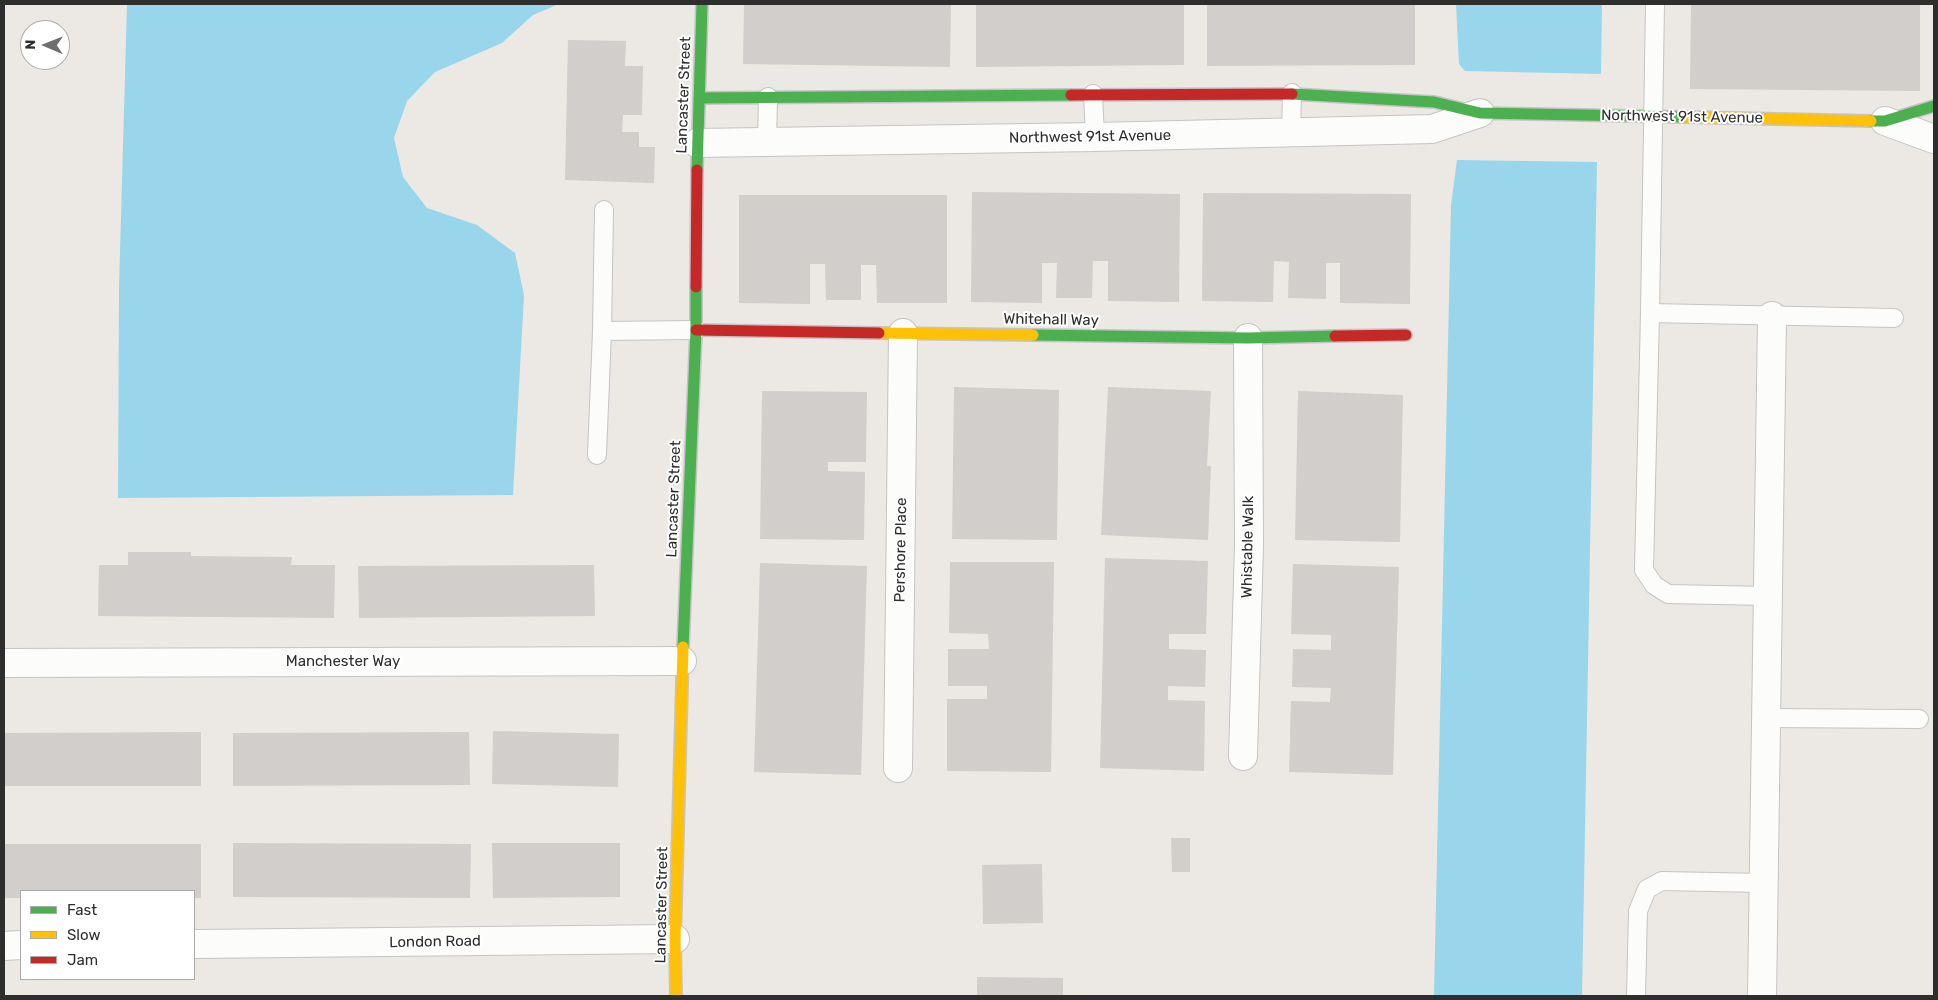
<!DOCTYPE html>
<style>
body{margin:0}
#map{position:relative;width:1938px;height:1000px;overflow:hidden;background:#ece8e4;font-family:Rubik,sans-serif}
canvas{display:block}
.frame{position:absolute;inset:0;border:5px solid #2e2e2e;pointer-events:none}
.legend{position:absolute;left:20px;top:890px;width:175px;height:90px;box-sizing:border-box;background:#fff;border:1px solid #ababab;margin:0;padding:6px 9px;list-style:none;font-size:15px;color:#2e2e2e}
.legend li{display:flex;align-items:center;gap:10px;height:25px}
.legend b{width:25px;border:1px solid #ababab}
.north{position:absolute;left:20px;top:20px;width:50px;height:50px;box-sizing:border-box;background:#fff;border:1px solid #ababab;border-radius:50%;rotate:271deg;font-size:14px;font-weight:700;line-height:20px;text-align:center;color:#2e2e2e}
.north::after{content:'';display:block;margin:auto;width:18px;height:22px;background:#706f6e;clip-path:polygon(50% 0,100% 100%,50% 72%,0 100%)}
</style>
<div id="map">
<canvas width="1938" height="1000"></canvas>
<div class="frame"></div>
<ul class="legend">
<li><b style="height:6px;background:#4caf50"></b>Fast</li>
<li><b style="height:6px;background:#ffc107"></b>Slow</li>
<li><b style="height:6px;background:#c62828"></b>Jam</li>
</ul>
<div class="north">N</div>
</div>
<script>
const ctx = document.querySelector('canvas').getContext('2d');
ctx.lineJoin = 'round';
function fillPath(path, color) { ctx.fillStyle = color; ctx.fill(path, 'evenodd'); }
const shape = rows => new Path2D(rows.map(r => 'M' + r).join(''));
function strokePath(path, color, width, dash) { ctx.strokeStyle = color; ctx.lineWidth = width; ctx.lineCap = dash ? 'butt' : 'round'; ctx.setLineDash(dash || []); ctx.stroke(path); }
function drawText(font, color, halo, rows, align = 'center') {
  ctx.font = font + ' Rubik,sans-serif'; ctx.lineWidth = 4; ctx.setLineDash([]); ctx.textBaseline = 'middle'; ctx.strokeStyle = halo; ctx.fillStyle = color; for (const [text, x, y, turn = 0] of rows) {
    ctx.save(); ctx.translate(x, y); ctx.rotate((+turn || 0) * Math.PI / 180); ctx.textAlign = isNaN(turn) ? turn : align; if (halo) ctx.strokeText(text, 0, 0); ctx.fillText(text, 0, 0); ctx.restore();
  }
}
const water = shape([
 [127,4,559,4,533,15,502,43,435,72,407,101,394,138,403,177,427,208,477,225,515,253,524,295,513,495,118,498,119,287],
 [1456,4,1602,4,1601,74,1465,71,1459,64],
 [1457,160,1597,162,1582,996,1434,996,1451,205]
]);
const building = shape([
 [744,4,951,4,950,67,743,64],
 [976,4,1184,4,1184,65,976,67],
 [1207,4,1415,4,1415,65,1207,66],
 [1691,4,1920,4,1920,91,1690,89],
 [568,40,626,41,625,66,643,66,642,115,623,115,622,132,639,132,639,147,655,147,654,183,565,180],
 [972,192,1180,194,1179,302,1108,301,1108,261,1093,261,1092,298,1056,298,1057,263,1042,263,1042,303,971,302],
 [1203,193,1411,194,1410,304,1340,303,1340,263,1326,263,1326,299,1288,298,1289,262,1274,261,1273,302,1202,301],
 [739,195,947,195,947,303,877,303,876,265,861,265,861,300,826,300,825,264,810,264,810,304,739,303],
 [954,387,1059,390,1057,540,952,539],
 [1108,387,1211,391,1207,466,1211,466,1208,540,1101,535],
 [762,391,867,392,866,462,828,462,828,471,865,472,864,540,760,539],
 [1298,391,1403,395,1400,542,1295,540],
 [128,552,191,552,191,556,292,557,291,565,335,565,334,618,98,616,99,565,128,565],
 [1105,558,1208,561,1206,634,1169,634,1169,649,1206,650,1205,687,1168,686,1168,700,1205,701,1204,771,1100,768],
 [950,562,1054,562,1051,772,947,771,947,699,987,699,987,686,948,686,948,649,989,649,988,634,949,633],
 [760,563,867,566,861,775,754,772],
 [1293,564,1399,567,1393,775,1289,772,1291,701,1330,702,1331,688,1292,687,1293,649,1331,650,1331,635,1291,634],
 [594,565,595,616,359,618,358,566],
 [493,731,619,734,618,787,492,784],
 [201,732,201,786,4,786,4,733],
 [469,732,470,785,233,786,233,733],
 [1171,838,1190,838,1190,872,1172,872],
 [233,843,471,844,470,898,233,897],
 [492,843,620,843,620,897,493,898],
 [4,844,201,844,201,898,194,898,194,891,21,891,21,898,4,898],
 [1042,864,1043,923,983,924,982,865],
 [977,977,1063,978,1063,996,977,996]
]);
const lane = shape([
 [1093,94,1095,137],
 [1291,132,1292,93],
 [767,142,768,97],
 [1650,313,1655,4],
 [602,331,604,210],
 [597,455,602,331,696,330],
 [1768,596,1668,594,1654,585,1644,570,1650,313,1894,318],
 [1766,718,1919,719],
 [1636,996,1638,911,1647,889,1662,881,1763,883]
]);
const street = shape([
 [1885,121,1934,139],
 [697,143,1095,137,1432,129,1480,113],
 [4,663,682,661],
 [1243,756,1249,545,1248,338],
 [898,768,903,333],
 [194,944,675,939],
 [4,946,21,945],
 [1762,996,1772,316]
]);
const fast = shape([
 [1292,94,1434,102,1480,113,1685,117],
 [699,98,1071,95],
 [1871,121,1885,121,1934,106],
 [697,170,702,4],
 [1033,335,1248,338,1335,336],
 [683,647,696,330,696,287]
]);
const slow = shape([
 [1685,117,1871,121],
 [879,333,1033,335],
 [676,996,675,939,683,647]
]);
const jam = shape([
 [1071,95,1292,94],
 [696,287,697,170],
 [696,330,879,333],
 [1335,336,1406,335]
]);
const streetNames = [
 ["Lancaster Street",684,95,-88],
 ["Northwest 91st Avenue",1682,117,1],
 ["Northwest 91st Avenue",1090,137,-1],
 ["Whitehall Way",1051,320,1],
 ["Lancaster Street",674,499,-88],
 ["Whistable Walk",1248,547,-89],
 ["Pershore Place",901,550,-89],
 ["Manchester Way",343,662],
 ["Lancaster Street",662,905,-89],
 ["London Road",435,942,-1]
];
fillPath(water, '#99d6ec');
fillPath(building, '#d1cecb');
strokePath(lane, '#c5c4c5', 20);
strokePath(street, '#c5c4c5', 30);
strokePath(fast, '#c5c4c5', 14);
strokePath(slow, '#c5c4c5', 14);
strokePath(jam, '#c5c4c5', 14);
strokePath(lane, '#fcfcfb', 18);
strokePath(street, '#fcfcfb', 28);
strokePath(fast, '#4caf50', 11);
strokePath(slow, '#ffc107', 11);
strokePath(jam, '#c62828', 11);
drawText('15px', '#2e2e2e', '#fff', streetNames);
</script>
